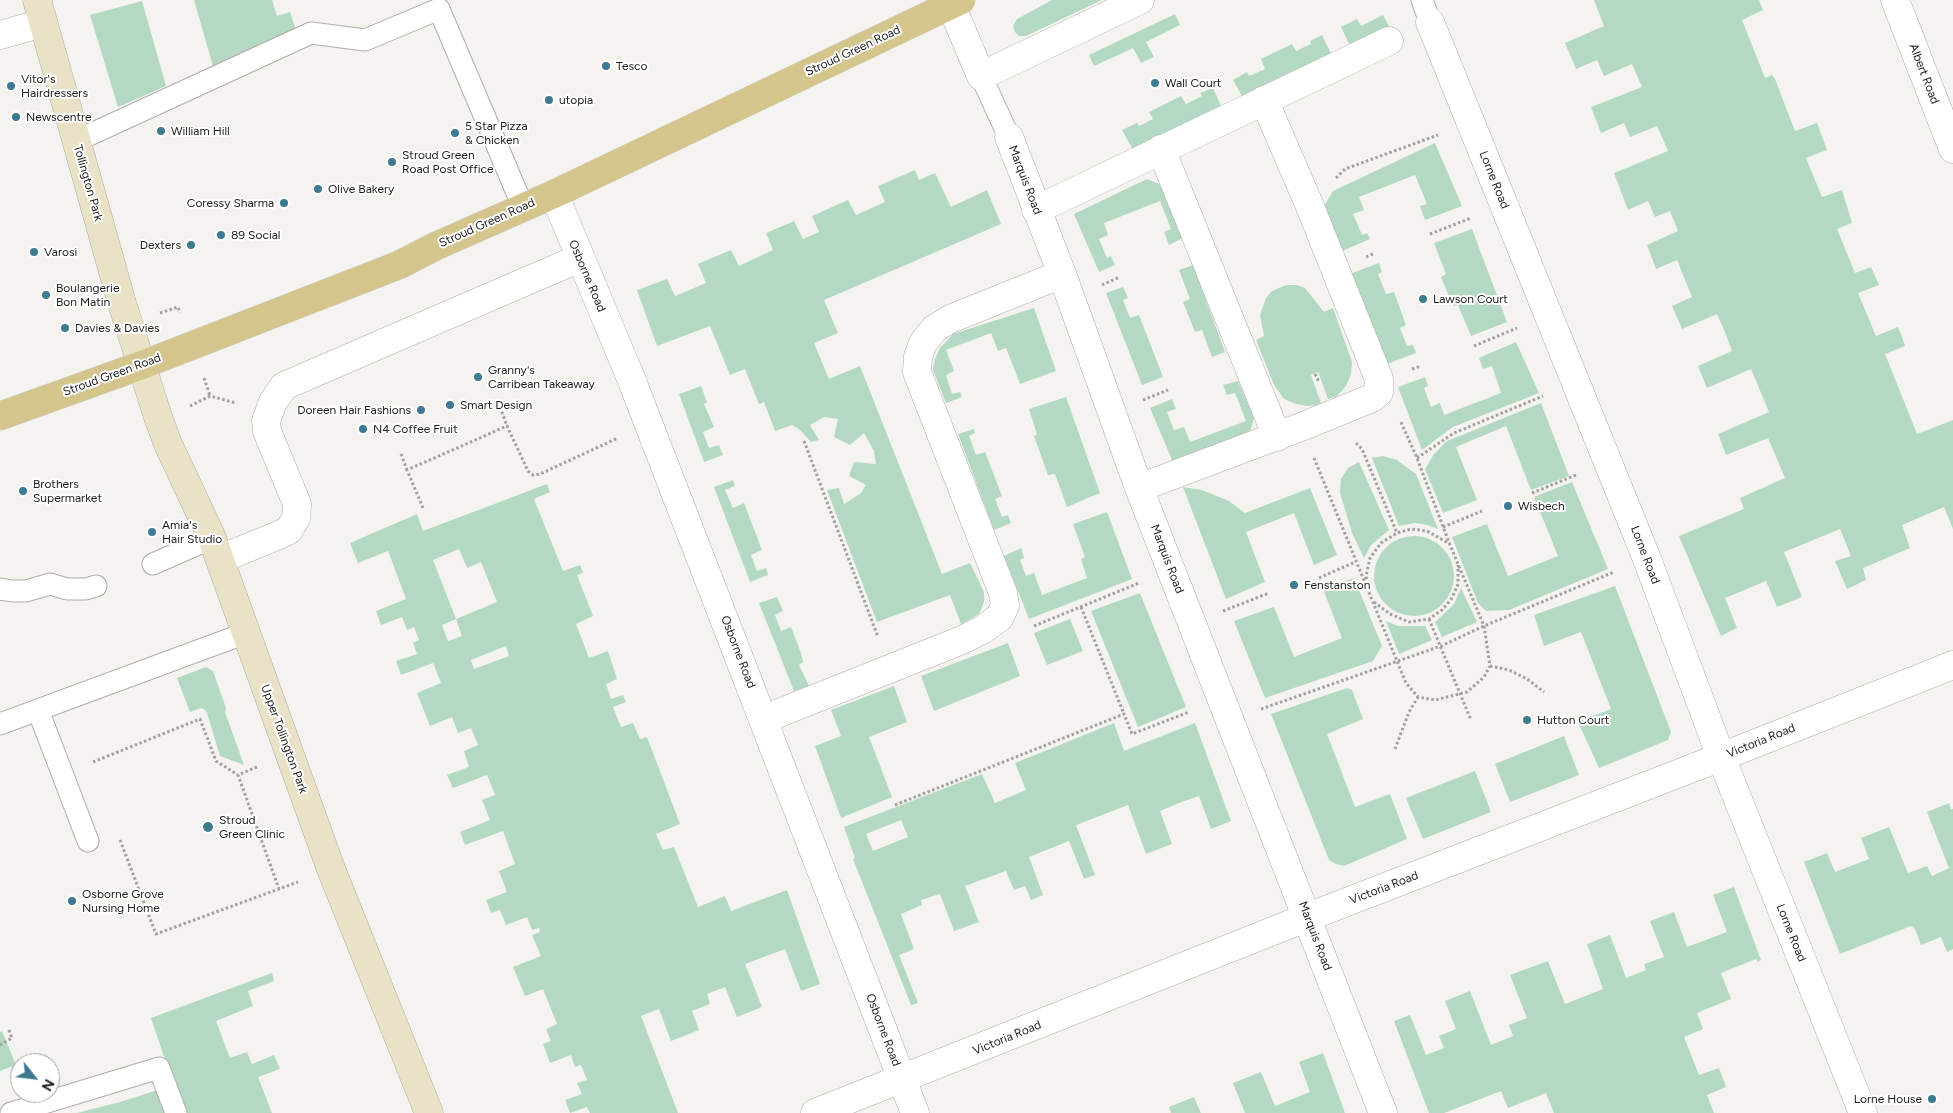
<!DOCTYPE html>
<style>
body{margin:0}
#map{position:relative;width:1953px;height:1113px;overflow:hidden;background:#f5f3ef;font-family:Figtree,sans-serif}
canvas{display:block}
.north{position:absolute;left:10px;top:1053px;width:50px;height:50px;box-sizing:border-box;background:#fff;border:1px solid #a4a4a3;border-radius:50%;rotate:119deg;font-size:14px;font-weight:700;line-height:20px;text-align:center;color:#1c1b1a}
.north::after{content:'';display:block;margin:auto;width:18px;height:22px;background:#3f7a92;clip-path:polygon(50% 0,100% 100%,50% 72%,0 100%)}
</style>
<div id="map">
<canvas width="1953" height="1113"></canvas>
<div class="north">N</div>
</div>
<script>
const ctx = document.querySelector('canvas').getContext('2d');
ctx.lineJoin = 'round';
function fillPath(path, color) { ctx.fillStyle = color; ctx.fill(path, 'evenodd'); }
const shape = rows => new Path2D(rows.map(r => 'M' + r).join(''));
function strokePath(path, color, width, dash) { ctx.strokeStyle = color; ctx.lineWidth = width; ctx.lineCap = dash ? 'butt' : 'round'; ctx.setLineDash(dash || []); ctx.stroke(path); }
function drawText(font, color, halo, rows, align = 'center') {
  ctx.font = font + ' Figtree,sans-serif'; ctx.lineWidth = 4; ctx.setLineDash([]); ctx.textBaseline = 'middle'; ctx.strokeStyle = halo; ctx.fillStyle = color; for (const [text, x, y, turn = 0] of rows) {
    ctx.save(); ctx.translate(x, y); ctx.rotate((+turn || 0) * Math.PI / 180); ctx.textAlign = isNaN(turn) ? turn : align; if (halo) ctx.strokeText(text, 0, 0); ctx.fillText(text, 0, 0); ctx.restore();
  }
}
const green = shape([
 [194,0,272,0,277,16,290,12,296,30,213,66],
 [1052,0,1102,0,1026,36,1019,36,1015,32,1013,26,1017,19],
 [1594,0,1759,0,1763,10,1742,20,1765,78,1772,75,1775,79,1795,131,1817,123,1827,150,1806,158,1822,197,1842,190,1852,223,1837,229,1855,273,1871,267,1879,285,1858,293,1876,336,1898,327,1902,337,1905,346,1885,354,1917,434,1953,420,1953,529,1944,507,1902,525,1910,548,1863,568,1866,580,1847,589,1835,561,1851,556,1840,529,1784,552,1802,597,1777,607,1766,581,1725,598,1737,628,1721,636,1679,536,1744,509,1740,498,1785,478,1768,438,1726,455,1718,434,1769,412,1751,369,1707,388,1698,366,1732,351,1725,332,1717,314,1682,329,1672,306,1692,297,1677,260,1656,269,1647,245,1678,231,1670,211,1655,217,1648,201,1628,210,1614,173,1668,151,1657,126,1630,137,1624,123,1601,133,1591,107,1642,87,1632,64,1604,76,1597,60,1576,69,1565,43,1604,26],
 [142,1,166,86,118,107,90,15],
 [1175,14,1180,25,1146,42,1154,57,1141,63,1133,48,1094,66,1089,55],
 [1383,15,1390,28,1351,48,1341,27,1357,19,1361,26],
 [1322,35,1332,56,1243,98,1233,80,1247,72,1249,76,1265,69,1261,59,1292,44,1296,51,1311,44,1310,41],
 [1213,88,1222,108,1133,150,1122,130,1137,123,1139,126,1153,119,1149,112,1181,96,1186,104,1202,96,1200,93],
 [1435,143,1462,206,1425,220,1420,206,1427,204,1415,175,1359,197,1364,210,1353,214,1362,235,1367,233,1370,239,1342,251,1324,206,1333,191],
 [915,170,919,180,935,173,951,207,987,190,1001,224,824,300,838,333,814,343,829,379,860,366,942,574,970,563,984,592,984,602,979,614,961,624,950,595,877,622,827,490,839,488,844,504,861,493,866,485,849,476,854,462,876,464,874,451,864,433,850,445,834,437,838,419,824,417,810,425,819,440,811,442,800,430,792,425,775,431,764,402,759,404,745,369,730,375,710,326,657,346,637,290,667,279,675,296,706,283,698,264,731,250,739,266,773,250,766,233,794,221,803,239,819,232,812,216,848,200,856,215,885,202,878,186],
 [1147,179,1159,184,1168,198,1183,238,1169,245,1164,232,1171,229,1160,201,1104,223,1108,235,1099,239,1107,258,1111,256,1115,265,1099,272,1074,214],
 [1472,229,1507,322,1471,336,1458,305,1453,306,1441,277,1446,274,1434,243],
 [1379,263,1382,272,1378,274,1386,294,1394,292,1406,325,1400,328,1407,346,1413,345,1416,353,1387,364,1352,273],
 [1193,265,1225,352,1212,357,1202,330,1195,332,1183,302,1190,299,1179,270],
 [1286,285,1297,285,1305,288,1324,312,1333,308,1352,362,1351,374,1346,386,1337,396,1328,399,1318,372,1311,375,1321,403,1318,405,1308,406,1296,404,1284,399,1274,385,1256,340,1264,336,1260,315,1266,298,1272,291],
 [1123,287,1128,298,1123,300,1130,318,1139,315,1163,377,1142,385,1106,293],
 [1034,308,1056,371,1020,384,1006,348,998,351,991,333,946,350,954,371,946,375,952,394,960,392,962,397,946,403,933,370,935,359,940,348,953,334],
 [1516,342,1539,393,1453,427,1422,450,1398,387,1425,377,1428,386,1424,388,1431,407,1440,403,1444,415,1501,393,1492,366,1483,369,1479,358],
 [1238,381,1254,418,1251,429,1246,436,1175,467,1150,408,1172,399,1176,409,1167,412,1174,430,1184,427,1190,442,1246,421,1235,393,1227,395,1223,385],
 [701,386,707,402,704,404,714,427,703,432,709,448,719,445,723,455,704,462,679,394],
 [1066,397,1100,493,1067,507,1055,474,1048,475,1034,436,1037,434,1029,409],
 [1541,403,1569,476,1531,490,1506,426,1456,447,1477,500,1443,513,1425,469,1434,454,1447,441],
 [974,429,975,433,969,436,976,455,985,452,1002,496,995,499,1002,517,1008,515,1011,523,994,530,958,434],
 [1383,456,1397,460,1416,474,1438,529,1427,525,1415,523,1399,526,1372,458],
 [1359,462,1389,530,1371,545,1364,558,1352,533,1340,493,1341,479,1348,468],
 [733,480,735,486,725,490,733,508,744,503,762,550,751,555,757,571,766,568,768,575,750,582,714,487],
 [1572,482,1608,569,1509,610,1486,611,1478,603,1452,537,1487,524,1508,576,1558,556,1534,497],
 [547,484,550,492,534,499,563,571,580,565,581,567,583,573,577,575,593,616,576,624,589,658,608,651,617,679,606,684,611,699,623,695,626,702,613,707,621,727,633,723,640,739,647,737,680,824,656,834,663,850,674,847,698,907,725,896,731,911,787,890,820,984,801,991,785,949,745,964,762,1007,737,1017,725,987,707,994,710,1004,692,1011,699,1030,671,1041,659,1009,641,1016,678,1113,590,1113,587,1107,570,1113,565,1100,582,1094,577,1083,587,1080,581,1065,575,1067,571,1055,550,1063,543,1044,551,1041,546,1029,557,1024,543,989,525,996,513,967,541,956,532,935,540,932,539,928,532,930,527,917,506,925,500,910,491,913,486,900,507,892,499,871,515,864,503,831,465,845,460,832,490,820,482,800,495,795,487,775,453,788,447,775,469,767,464,751,478,745,471,728,458,733,452,717,430,726,417,693,441,683,433,663,401,675,396,661,417,654,413,643,419,640,414,627,407,630,402,617,381,625,376,611,406,599,388,551,358,563,350,543,417,514,423,531],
 [459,549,467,568,481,562,497,602,456,619,433,560],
 [456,619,462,636,448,641,442,625],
 [506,646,509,656,474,669,471,660],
 [1183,487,1202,490,1229,501,1245,513,1310,488,1337,555,1314,565,1294,513,1246,532,1265,582,1226,599],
 [1107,512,1132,579,1029,619,1004,556,1021,548,1024,558,1020,560,1026,576,1034,573,1042,595,1087,578,1081,559,1085,557,1073,524],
 '1374 576a40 40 0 1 1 80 0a40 40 0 1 1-80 0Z',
 [1354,578,1382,646,1373,661,1265,698,1234,621,1274,607,1294,657,1342,638,1323,589],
 [1615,586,1671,732,1668,740,1599,768,1578,722,1611,709,1581,632,1544,646,1534,615],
 [1461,588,1477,622,1442,637,1435,622,1454,604],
 [1140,593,1186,707,1138,727,1091,611],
 [777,597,783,611,775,615,781,631,791,627,801,653,803,662,799,665,809,686,794,691,759,603],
 [1070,619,1083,651,1047,665,1034,633],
 [1386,621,1398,626,1425,626,1432,640,1399,654],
 [1008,643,1020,676,934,711,921,676],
 [206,667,213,671,226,708,225,712,244,765,220,756,207,713,204,709,201,708,190,712,177,678],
 [894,686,907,722,869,737,892,797,841,818,815,746,841,736,831,710],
 [1347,688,1352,690,1363,719,1327,734,1355,807,1390,794,1407,839,1344,866,1336,864,1329,860,1271,714],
 [1114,723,1124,751,1195,723,1231,821,1211,829,1199,796,1179,803,1160,811,1172,844,1146,854,1128,805,1076,825,1095,875,1084,879,1069,841,1029,857,1043,895,1031,900,1025,886,1014,890,1006,871,965,886,979,922,954,931,940,894,921,900,922,905,901,914,914,949,899,955,918,1003,911,1005,853,859,855,858,844,827,982,774,995,803,1026,790,1015,763],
 [901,820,908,837,873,851,866,834],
 [1564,736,1579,775,1510,802,1495,764],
 [1475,771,1491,812,1423,839,1406,798],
 [1949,803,1951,809,1953,809,1953,949,1947,952,1941,937,1921,945,1915,929,1911,926,1840,954,1804,862,1827,853,1835,872,1869,859,1861,838,1889,827,1908,873,1927,866,1932,876,1949,868,1927,812],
 [1734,887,1761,960,1758,962,1756,959,1721,973,1731,999,1697,1013,1703,1029,1684,1037,1699,1075,1719,1068,1726,1087,1707,1095,1714,1113,1554,1113,1546,1093,1508,1108,1501,1091,1444,1113,1429,1113,1394,1021,1410,1015,1426,1055,1444,1048,1439,1036,1456,1029,1445,1001,1470,991,1491,1045,1513,1036,1509,1025,1527,1018,1510,975,1548,961,1565,1004,1603,989,1587,944,1610,935,1626,978,1646,970,1644,964,1664,957,1650,921,1674,912,1687,947,1727,932,1713,895],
 [272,973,274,981,248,991,253,1006,216,1021,230,1058,247,1052,252,1064,274,1055,280,1069,258,1077,272,1113,183,1113,151,1018],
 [2,1031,16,1065,0,1071,0,1032],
 [1323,1053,1345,1113,1245,1113,1233,1083,1261,1072,1275,1106,1310,1092,1299,1062],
 [161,1089,169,1113,77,1113,120,1102],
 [1194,1097,1201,1113,1171,1113,1169,1107]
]);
const path = shape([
 [1336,178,1345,169,1438,135],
 [1430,234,1471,218],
 [1366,257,1375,253],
 [1102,285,1120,277],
 [160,313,178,307,180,313],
 [1474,346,1517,328],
 [1412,369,1421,366],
 [1315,374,1319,382],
 [204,378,210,396],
 [1143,400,1168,390],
 [190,406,210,396,236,403],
 [500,407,507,426],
 [804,441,878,637],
 [1356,443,1362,449,1397,533],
 [401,454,407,470],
 [1314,458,1406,683,1418,697,1435,700,1467,692,1484,677,1490,666,1484,626,1450,545,1417,458,1400,420],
 [1417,458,1454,433,1543,396],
 [1532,493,1576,475],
 [423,508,407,470,507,426,528,471,533,475,540,474,618,438],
 [1443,527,1482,511],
 [1319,578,1355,562],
 [1368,589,1366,576,1370,558,1381,543,1397,533,1411,529,1427,531,1450,544],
 [1374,602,1390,614,1409,622,1429,619,1442,610,1452,598,1458,584,1458,565],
 [1081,607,1124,714],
 [1223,611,1269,593],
 [1429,619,1471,720],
 [1034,626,1139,583],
 [1490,666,1509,670,1527,679,1544,692],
 [1261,709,1441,646,1484,626,1614,572],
 [1395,749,1409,712,1418,697],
 [93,762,200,719,216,761,238,775],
 [257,767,238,775,279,889],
 [895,805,1124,714,1132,734,1189,712],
 [120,840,156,934,298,882],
 [0,1045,12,1038,8,1028]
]);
const lane = shape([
 [1422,0,1430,22],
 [981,76,1009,137],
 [76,141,311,33,365,40,439,9,523,207],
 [153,564,212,538],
 [0,589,12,591,26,591,50,584,67,589,86,589,96,586],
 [38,710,88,841],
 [0,724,246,633],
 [11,1113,159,1068,176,1113]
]);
const street = shape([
 [1895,0,1953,149],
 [951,5,981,76,1140,0],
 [1430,22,1647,559,1721,757,1863,1113],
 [0,35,43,23],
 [1009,137,1062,274,1139,488,1383,1113],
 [1161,149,1277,437],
 [554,194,632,381,915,1113],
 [1036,210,1389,41],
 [1139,488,1301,427,1372,398,1379,392,1379,379,1309,204,1264,100],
 [220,559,279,535,289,530,296,518,297,504,267,431,266,421,273,402,284,386,580,258],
 [764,719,962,640,982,630,999,618,1005,606,1003,593,917,372,918,357,923,343,934,329,950,319,1062,274],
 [815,1113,1308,917,1721,757,1953,665]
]);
const secondary = shape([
 [37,0,121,300,158,417,168,444,212,538,331,869,429,1113]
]);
const primary = shape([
 [0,416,142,365,399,265,436,246,554,194,961,0]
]);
const markers = [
 [606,66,5,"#3f7a92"],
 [1155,83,5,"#3f7a92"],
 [11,86,5,"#3f7a92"],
 [549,100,5,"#3f7a92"],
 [16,117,5,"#3f7a92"],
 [161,131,5,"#3f7a92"],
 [455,133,5,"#3f7a92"],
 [392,162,5,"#3f7a92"],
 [318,189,5,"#3f7a92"],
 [284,203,5,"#3f7a92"],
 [221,235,5,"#3f7a92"],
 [191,245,5,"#3f7a92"],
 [34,252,5,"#3f7a92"],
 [46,295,5,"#3f7a92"],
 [1423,299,5,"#3f7a92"],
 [65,328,5,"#3f7a92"],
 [478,377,5,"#3f7a92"],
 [450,405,5,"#3f7a92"],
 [421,410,5,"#3f7a92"],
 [363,429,5,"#3f7a92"],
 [23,491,5,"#3f7a92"],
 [1508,506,5,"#3f7a92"],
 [152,532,5,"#3f7a92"],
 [1294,585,5,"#3f7a92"],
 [1527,720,5,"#3f7a92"],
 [208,827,6,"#3f7a92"],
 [72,901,5,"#3f7a92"],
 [1932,1099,5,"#3f7a92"]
];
const streetNames = [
 ["Stroud Green Road",853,51,-25],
 ["Albert Road",1924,74,69],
 ["Marquis Road",1025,180,69],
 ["Lorne Road",1494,180,68],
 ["Tollington Park",88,183,74],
 ["Stroud Green Road",487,223,-24],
 ["Osborne Road",587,276,67],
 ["Stroud Green Road",112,375,-20],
 ["Lorne Road",1645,555,69],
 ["Marquis Road",1167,559,69],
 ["Osborne Road",738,652,69],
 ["Upper Tollington Park",284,739,70],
 ["Victoria Road",1761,741,-22],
 ["Victoria Road",1384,888,-21],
 ["Lorne Road",1791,933,68],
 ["Marquis Road",1315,936,69],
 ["Osborne Road",883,1030,69],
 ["Victoria Road",1007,1038,-22]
];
const poiNames = [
 ["Tesco",616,66],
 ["Vitor's",21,79],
 ["Hairdressers",21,93],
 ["Wall Court",1165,83],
 ["utopia",559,100],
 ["Newscentre",26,117],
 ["5 Star Pizza",465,126],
 ["& Chicken",465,140],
 ["William Hill",171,131],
 ["Stroud Green",402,155],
 ["Road Post Office",402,169],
 ["Olive Bakery",328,189],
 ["Coressy Sharma",274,203,"right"],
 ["89 Social",231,235],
 ["Dexters",181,245,"right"],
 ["Varosi",44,252],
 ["Boulangerie",56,288],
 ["Bon Matin",56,302],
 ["Lawson Court",1433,299],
 ["Davies & Davies",75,328],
 ["Granny's",488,370],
 ["Carribean Takeaway",488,384],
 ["Smart Design",460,405],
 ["Doreen Hair Fashions",411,410,"right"],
 ["N4 Coffee Fruit",373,429],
 ["Brothers",33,484],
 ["Supermarket",33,498],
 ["Wisbech",1518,506],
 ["Amia's",162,525],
 ["Hair Studio",162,539],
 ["Fenstanston",1304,585],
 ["Hutton Court",1537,720],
 ["Stroud",219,820],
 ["Green Clinic",219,834],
 ["Osborne Grove",82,894],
 ["Nursing Home",82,908],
 ["Lorne House",1922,1099,"right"]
];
fillPath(green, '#b4d9c3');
strokePath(lane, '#afaca9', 23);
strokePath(street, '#afaca9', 29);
strokePath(secondary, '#afaca9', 29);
strokePath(primary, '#d2d1d1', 29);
strokePath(path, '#a1a09d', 3, [2.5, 2.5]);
strokePath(lane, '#fff', 21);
strokePath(street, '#fff', 28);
strokePath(secondary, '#eae2c6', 28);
strokePath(primary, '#d4c58d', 28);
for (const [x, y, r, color] of markers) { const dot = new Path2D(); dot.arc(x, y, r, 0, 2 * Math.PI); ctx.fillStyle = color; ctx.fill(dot); strokePath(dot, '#fff', 2); }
drawText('12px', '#1c1b1a', '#fff', streetNames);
drawText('12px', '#1c1b1a', '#fff', poiNames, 'left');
</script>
